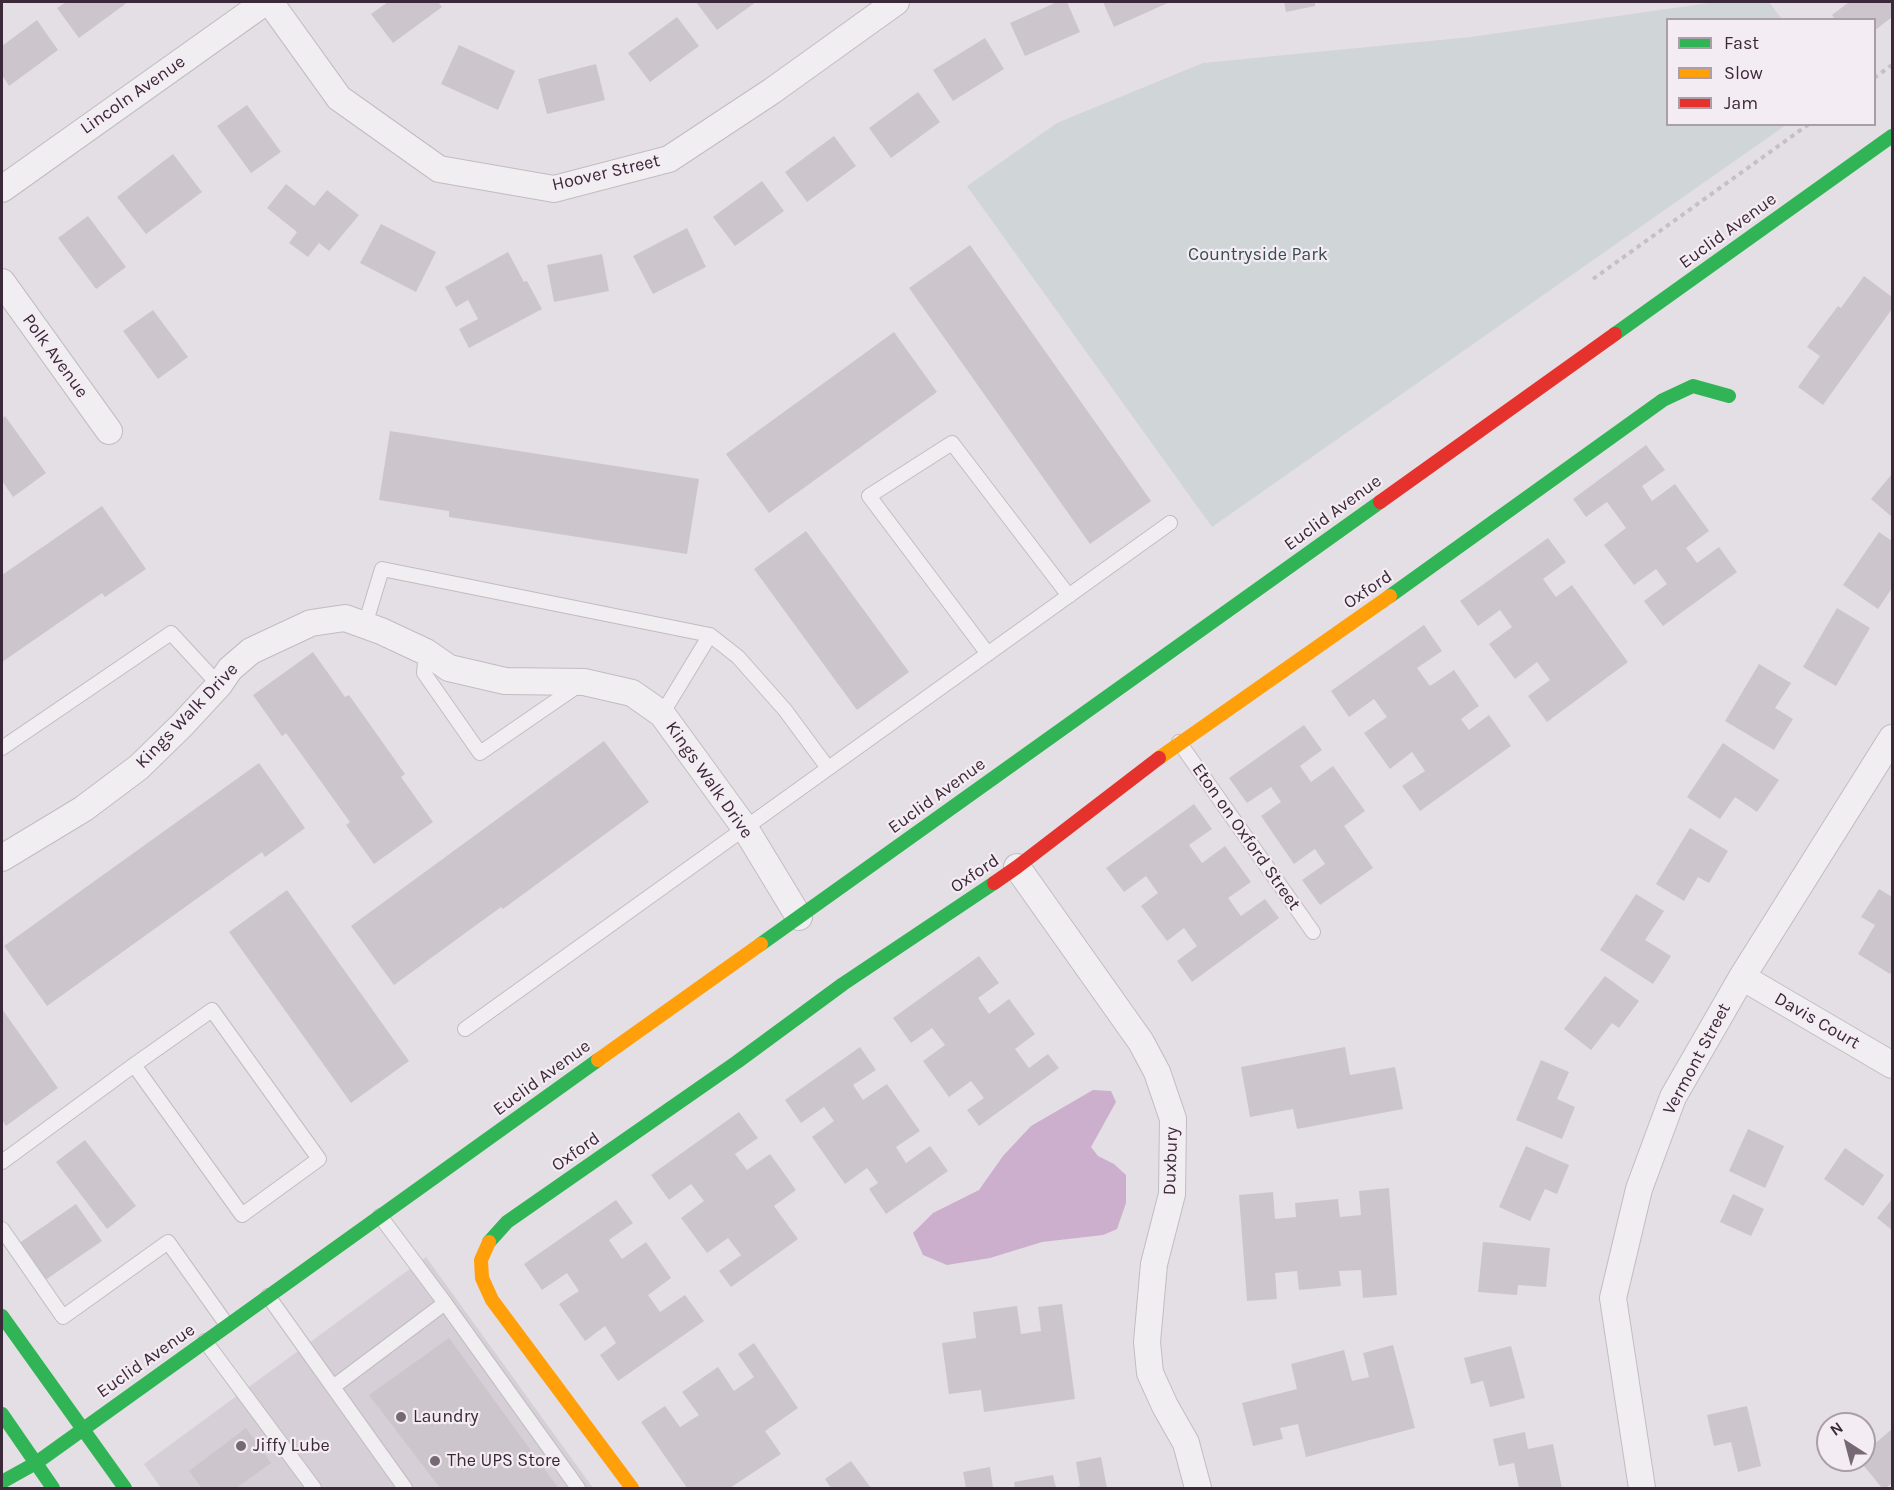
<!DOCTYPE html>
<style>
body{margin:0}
#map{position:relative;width:1894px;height:1490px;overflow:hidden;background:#e4dfe4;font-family:Karla,sans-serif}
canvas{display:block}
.frame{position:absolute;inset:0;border:3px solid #3b2839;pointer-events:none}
.legend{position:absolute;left:1666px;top:18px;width:210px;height:108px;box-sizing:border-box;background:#f4ecf3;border:2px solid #aa9ea9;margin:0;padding:8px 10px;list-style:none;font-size:18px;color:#3b2839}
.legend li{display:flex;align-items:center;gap:12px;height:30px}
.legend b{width:30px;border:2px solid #aa9ea9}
.north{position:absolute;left:1816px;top:1412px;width:60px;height:60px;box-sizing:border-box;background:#f4ecf3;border:2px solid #aa9ea9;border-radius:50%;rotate:324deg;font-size:16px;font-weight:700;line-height:24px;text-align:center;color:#3b2839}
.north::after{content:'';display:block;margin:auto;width:21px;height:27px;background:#766875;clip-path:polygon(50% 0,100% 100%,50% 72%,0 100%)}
</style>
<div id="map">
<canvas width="1894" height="1490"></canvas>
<div class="frame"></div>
<ul class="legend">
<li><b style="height:8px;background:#30b455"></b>Fast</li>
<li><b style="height:8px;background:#ff9f0a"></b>Slow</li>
<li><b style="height:8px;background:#e5322d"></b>Jam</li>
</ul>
<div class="north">N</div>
</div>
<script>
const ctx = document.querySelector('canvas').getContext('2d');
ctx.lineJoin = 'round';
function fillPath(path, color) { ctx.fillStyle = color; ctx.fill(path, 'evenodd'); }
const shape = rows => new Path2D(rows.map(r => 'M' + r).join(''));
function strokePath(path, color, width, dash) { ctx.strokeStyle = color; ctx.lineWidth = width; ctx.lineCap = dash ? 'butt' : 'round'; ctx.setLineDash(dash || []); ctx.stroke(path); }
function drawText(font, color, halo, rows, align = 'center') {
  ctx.font = font + ' Karla,sans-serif'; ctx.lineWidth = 4.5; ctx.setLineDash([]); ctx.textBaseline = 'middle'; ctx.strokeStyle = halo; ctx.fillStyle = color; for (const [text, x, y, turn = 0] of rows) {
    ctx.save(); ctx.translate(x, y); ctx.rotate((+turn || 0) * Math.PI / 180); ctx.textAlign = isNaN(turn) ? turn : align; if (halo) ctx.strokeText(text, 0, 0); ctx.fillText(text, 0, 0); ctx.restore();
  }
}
const built = shape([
 [426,1257,593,1488,161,1488,144,1464]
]);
const green = shape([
 [1716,2,1769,2,1782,19,1668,20,1668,124,1786,125,1212,527,967,186,1057,123,1203,63,1471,37]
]);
const water = shape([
 [1093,1090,1111,1091,1116,1102,1091,1147,1098,1156,1114,1164,1126,1175,1126,1203,1117,1229,1103,1235,1042,1242,990,1258,947,1265,923,1255,913,1233,933,1213,979,1190,1003,1156,1031,1126]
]);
const building = shape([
 [66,2,128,2,79,38,57,8],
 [388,2,438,2,442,7,393,43,371,14],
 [696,2,756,2,717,30],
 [1057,2,1067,2,1080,32,1025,56,1010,23],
 [1103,2,1170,2,1114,27],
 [1284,2,1315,2,1315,6,1286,12],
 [1849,2,1892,2,1892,17,1874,31,1874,20,1836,20,1832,15],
 [677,17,699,46,650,82,628,53],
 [37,20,58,50,9,86,2,75,2,46],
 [985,38,1004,69,953,101,933,70],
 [459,45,515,71,498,110,441,84],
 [596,64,605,100,547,114,538,79],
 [918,92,940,122,891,158,869,128],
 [247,105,281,152,251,173,217,126],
 [834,136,856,166,807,202,785,172],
 [173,154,202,192,146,234,117,197],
 [762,181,784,211,735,246,713,217],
 [286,184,314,206,327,190,359,215,329,251,319,243,308,257,289,243,297,232,267,208],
 [88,216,126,267,96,289,58,238],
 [381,224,436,252,416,292,360,263],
 [687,228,706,267,653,294,633,256],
 [970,245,1151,501,1090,544,909,288],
 [508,252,524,282,527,281,542,309,469,348,459,329,478,319,468,300,456,307,445,287],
 [602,254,609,291,554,302,547,265],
 [1864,276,1892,297,1892,309,1823,405,1798,387,1820,356,1807,347,1838,306,1841,308],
 [153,310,188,357,158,379,123,331],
 [894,332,937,392,769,513,726,454],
 [5,416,46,473,13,497,2,481,2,419],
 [390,431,699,479,687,554,449,517,449,511,379,500],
 [1646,445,1665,470,1642,486,1652,501,1675,484,1709,531,1686,548,1697,563,1719,547,1737,572,1663,626,1644,601,1667,584,1656,569,1634,585,1604,545,1626,528,1607,502,1586,517,1573,499],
 [1892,474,1892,517,1871,499],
 [102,506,146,569,105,597,102,593,2,662,2,575],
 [806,531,909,672,857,710,754,569],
 [1879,532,1892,541,1892,588,1878,609,1843,585],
 [1548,538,1566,562,1543,579,1556,597,1572,585,1628,662,1547,722,1528,696,1550,680,1537,662,1515,679,1489,644,1512,627,1500,610,1478,626,1460,601],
 [1837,608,1870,628,1836,686,1803,667],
 [1424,625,1442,651,1417,668,1430,686,1454,670,1479,706,1461,719,1469,730,1489,715,1511,746,1420,811,1402,786,1425,771,1412,752,1390,769,1364,733,1387,717,1374,699,1349,717,1331,691],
 [313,652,345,697,349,695,405,774,401,777,433,822,374,864,346,825,350,822,286,733,282,736,253,695],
 [1759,664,1791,683,1775,708,1793,719,1774,750,1725,721],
 [1304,725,1322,750,1300,766,1311,782,1333,766,1365,811,1344,826,1373,868,1320,905,1302,880,1325,864,1315,849,1294,864,1261,816,1281,802,1271,787,1247,803,1229,778],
 [604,741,649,802,503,909,501,907,394,985,351,926],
 [1723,743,1779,780,1757,812,1735,797,1720,819,1687,797],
 [259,763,305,828,265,857,262,852,47,1006,4,946],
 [1194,804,1212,829,1189,845,1202,863,1225,846,1251,882,1228,898,1241,916,1265,899,1279,918,1192,982,1177,961,1197,946,1184,928,1167,941,1141,906,1158,893,1146,876,1124,892,1106,868],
 [1690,828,1728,851,1709,883,1698,877,1684,901,1656,884],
 [1879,889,1892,897,1892,970,1890,974,1858,954,1875,925,1861,917],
 [287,890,409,1061,351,1103,229,932],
 [1636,894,1664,911,1645,940,1671,956,1653,984,1600,950],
 [979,956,999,983,978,998,989,1014,1009,999,1035,1034,1015,1049,1029,1068,1048,1054,1059,1068,979,1126,967,1110,984,1098,971,1081,949,1097,923,1061,945,1045,932,1028,911,1043,893,1018],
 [1605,976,1639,1001,1619,1028,1612,1023,1591,1050,1564,1029],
 [2,1009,58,1088,6,1126,2,1120],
 [860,1047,876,1070,853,1085,863,1100,887,1084,920,1131,896,1147,906,1163,930,1146,948,1171,886,1214,869,1189,878,1183,867,1168,845,1184,812,1137,834,1121,824,1107,801,1123,785,1100],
 [1345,1047,1350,1075,1395,1067,1403,1109,1297,1129,1293,1109,1250,1117,1241,1067],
 [1541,1060,1569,1072,1557,1099,1575,1107,1562,1139,1516,1120],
 [739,1112,758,1138,735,1154,747,1170,770,1154,796,1190,774,1206,798,1239,731,1287,719,1271,741,1255,728,1238,707,1253,681,1218,704,1201,691,1184,669,1200,651,1175],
 [1748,1129,1784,1146,1765,1188,1729,1171],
 [85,1140,136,1206,107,1229,56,1162],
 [1526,1146,1569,1165,1557,1194,1545,1189,1530,1221,1499,1207],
 [1845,1148,1884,1175,1863,1206,1824,1179],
 [1389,1188,1397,1295,1363,1298,1361,1270,1339,1271,1341,1286,1299,1290,1297,1271,1275,1273,1277,1299,1247,1301,1239,1195,1273,1192,1275,1219,1296,1217,1295,1203,1338,1199,1340,1217,1361,1215,1359,1191],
 [1733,1194,1764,1209,1751,1236,1720,1222],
 [1892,1199,1892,1230,1877,1218],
 [616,1200,633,1223,609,1240,622,1259,646,1242,671,1278,648,1295,660,1312,685,1295,704,1321,618,1381,600,1355,616,1343,605,1326,585,1341,559,1304,579,1291,567,1273,542,1290,524,1264],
 [76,1204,102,1241,41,1283,15,1246],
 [1483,1242,1550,1248,1546,1287,1518,1285,1517,1295,1478,1292],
 [1062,1304,1075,1399,984,1412,981,1390,949,1394,942,1343,976,1338,973,1312,1017,1306,1021,1334,1041,1331,1038,1307],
 [449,1338,516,1430,558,1488,440,1488,369,1395],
 [754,1343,798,1408,765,1431,781,1454,730,1488,687,1488,641,1422,665,1406,680,1427,699,1415,682,1392,718,1367,734,1391,754,1377,738,1354],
 [1393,1345,1415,1428,1306,1457,1298,1424,1280,1428,1283,1439,1253,1446,1242,1403,1297,1389,1291,1364,1344,1350,1352,1381,1369,1377,1363,1353],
 [1511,1346,1525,1398,1490,1407,1483,1381,1471,1384,1464,1358],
 [1747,1406,1761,1466,1738,1472,1731,1442,1714,1446,1707,1415],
 [246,1428,271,1463,236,1488,202,1488,189,1471],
 [1892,1429,1892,1483,1886,1488,1882,1488,1859,1460,1864,1460,1864,1438,1871,1447],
 [1525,1432,1528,1449,1553,1444,1562,1488,1519,1488,1514,1463,1499,1466,1493,1439],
 [1101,1457,1107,1488,1074,1488,1080,1486,1076,1462],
 [851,1461,871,1488,831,1488,825,1479],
 [990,1467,993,1488,966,1488,963,1472],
 [1053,1475,1056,1488,1015,1488,1014,1482]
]);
const path = shape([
 [1874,78,1892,65],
 [1593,279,1809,124]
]);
const lane = shape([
 [365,625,382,569,710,635,738,657,785,710,828,768],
 [426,652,424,673,480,753,579,685],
 [988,654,869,496,952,443,1069,596],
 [662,714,710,635],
 [1179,742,1313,932],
 [2,748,171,633,219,685],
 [465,1029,1170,523],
 [2,1162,134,1065,212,1010,319,1159,242,1215,134,1065],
 [380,1216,445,1303],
 [2,1229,63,1317,168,1242,227,1325],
 [268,1296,405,1488],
 [205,1341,314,1488],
 [333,1387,445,1303,578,1488]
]);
const street = shape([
 [270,2,339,98,439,169,554,189,669,159,772,91,896,2],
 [2,189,265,2],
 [2,282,109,431],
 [2,858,83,809,139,767,182,725,219,685,230,669,251,651,311,623,345,618,381,631,426,652,449,668,505,681,584,682,632,693,662,714,745,828,799,917],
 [1017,867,1141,1042,1157,1072,1173,1119,1172,1194,1154,1264,1147,1342,1150,1373,1165,1406,1186,1443,1198,1488],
 [1742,977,1892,1065],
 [1642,1488,1613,1298,1639,1189,1673,1097,1742,977,1892,738]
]);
const fast = shape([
 [1615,334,1892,136],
 [1390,596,1663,400,1693,386,1729,396],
 [761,944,1380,502],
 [489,1242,507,1222,737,1062,843,984,994,883],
 [2,1316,125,1488],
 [2,1414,53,1488],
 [2,1482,36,1463,598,1060]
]);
const slow = shape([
 [1159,758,1390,596],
 [598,1060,761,944],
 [489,1242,481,1260,482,1278,492,1300,632,1488]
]);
const jam = shape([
 [1380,502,1615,334],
 [994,883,1017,867,1159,758]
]);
const markers = [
 [401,1417,6,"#766875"],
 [241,1446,6,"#766875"],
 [435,1461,6,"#766875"]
];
const streetNames = [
 ["Lincoln Avenue",133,95,-35],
 ["Hoover Street",606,173,-13],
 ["Euclid Avenue",1728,231,-36],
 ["Polk Avenue",55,356,54],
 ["Euclid Avenue",1333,513,-36],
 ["Oxford",1368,590,-34],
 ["Kings Walk Drive",187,716,-46],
 ["Kings Walk Drive",709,780,55],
 ["Euclid Avenue",937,796,-36],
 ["Eton on Oxford Street",1246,837,55],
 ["Oxford",975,874,-34],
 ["Davis Court",1817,1021,30],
 ["Vermont Street",1697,1059,-62],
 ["Euclid Avenue",542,1078,-36],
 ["Oxford",576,1152,-35],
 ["Duxbury",1171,1161,-88],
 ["Euclid Avenue",146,1361,-35]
];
const parkNames = [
 ["Countryside Park",1258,255]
];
const poiNames = [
 ["Laundry",413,1417],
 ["Jiffy Lube",253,1446],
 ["The UPS Store",447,1461]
];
fillPath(built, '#d7cfd7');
fillPath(green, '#d0d5d8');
fillPath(water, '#ccafcd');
fillPath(building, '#ccc6cc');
strokePath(lane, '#c1bcc0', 16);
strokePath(street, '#c1bcc0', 28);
strokePath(path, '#c6c0c6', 4, [4.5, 4.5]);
strokePath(lane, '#f0eef0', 14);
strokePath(street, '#f0eef0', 26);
strokePath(fast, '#30b455', 14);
strokePath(slow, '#ff9f0a', 14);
strokePath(jam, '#e5322d', 14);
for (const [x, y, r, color] of markers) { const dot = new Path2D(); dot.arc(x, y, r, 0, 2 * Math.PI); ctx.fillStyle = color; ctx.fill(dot); strokePath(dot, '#f4ecf3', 2); }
drawText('18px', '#3b2839', '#f4ecf3', streetNames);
drawText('18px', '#364d56', '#f4ecf3', parkNames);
drawText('18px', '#3b2839', '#f4ecf3', poiNames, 'left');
</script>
